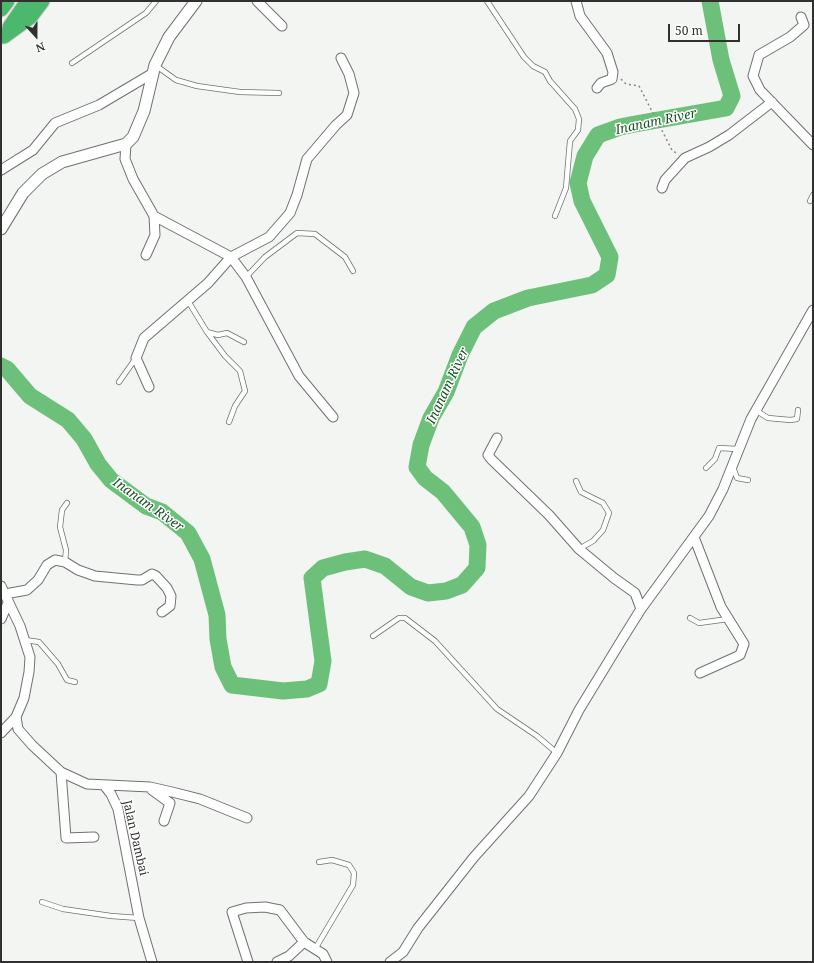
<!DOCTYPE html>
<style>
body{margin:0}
#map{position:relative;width:814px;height:963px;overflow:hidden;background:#f2f5f2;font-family:"Noto Serif",serif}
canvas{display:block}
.frame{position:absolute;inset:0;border:2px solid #2f302f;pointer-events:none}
.north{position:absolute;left:16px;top:16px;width:40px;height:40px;-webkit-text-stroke:3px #fff;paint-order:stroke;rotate:159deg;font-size:11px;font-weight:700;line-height:16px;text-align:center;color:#2f302f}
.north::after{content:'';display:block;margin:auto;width:14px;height:18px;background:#2f302f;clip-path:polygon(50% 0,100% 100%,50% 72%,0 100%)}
.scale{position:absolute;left:668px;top:24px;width:72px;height:18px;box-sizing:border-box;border:2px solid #2f302f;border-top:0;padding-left:5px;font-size:12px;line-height:14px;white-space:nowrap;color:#2f302f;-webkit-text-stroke:3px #fff;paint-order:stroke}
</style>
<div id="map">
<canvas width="814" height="963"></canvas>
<div class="frame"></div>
<div class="north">N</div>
<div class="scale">50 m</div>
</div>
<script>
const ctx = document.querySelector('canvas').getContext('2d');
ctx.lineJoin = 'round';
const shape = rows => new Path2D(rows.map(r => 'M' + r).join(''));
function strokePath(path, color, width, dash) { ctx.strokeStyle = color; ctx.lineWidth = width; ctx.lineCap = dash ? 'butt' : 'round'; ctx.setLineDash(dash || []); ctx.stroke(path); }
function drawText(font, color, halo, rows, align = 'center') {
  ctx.font = font + ' "Noto Serif",serif'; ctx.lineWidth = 3; ctx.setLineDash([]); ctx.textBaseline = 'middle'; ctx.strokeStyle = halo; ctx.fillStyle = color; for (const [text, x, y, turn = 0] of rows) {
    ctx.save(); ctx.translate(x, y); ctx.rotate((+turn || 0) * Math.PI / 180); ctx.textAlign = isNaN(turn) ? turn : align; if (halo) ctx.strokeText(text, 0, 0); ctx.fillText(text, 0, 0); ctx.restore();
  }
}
const river = shape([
 [1,366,7,369,30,396,68,420,84,439,98,464,111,480,146,506,162,512,188,533,202,559,217,615,218,639,223,667,232,685,283,691,307,689,319,684,323,661,312,578,323,568,345,562,365,559,385,566,411,587,428,593,446,591,462,585,477,568,478,545,472,527,443,492,425,478,417,467,421,445,431,418,446,392,460,355,474,327,494,311,528,298,592,285,607,275,610,257,582,201,578,183,585,156,598,135,620,127,635,124,726,108,732,96,721,60,710,1]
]);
const path = shape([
 [621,79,626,84,639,86,672,150,676,153]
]);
const service = shape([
 [487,1,524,57,533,66,545,72,550,81,575,109,579,119,578,130,570,141,566,188,555,216],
 [72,63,146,13,156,1],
 [155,65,176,80,197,86,240,92,279,93],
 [810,201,813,195],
 [246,277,265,257,297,233,315,234,345,257,353,271],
 [188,301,207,332,225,356,240,371,245,391,235,406,229,422],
 [207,332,218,335,227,333,244,342],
 [119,382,136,358],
 [757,408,760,413,768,418,790,420,797,419,798,410],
 [733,467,737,478,748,480],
 [706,468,715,459,719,448,738,449],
 [576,481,581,492,603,503,609,513,603,530,593,541,579,549],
 [65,562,66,550,60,527,62,510,67,503],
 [690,618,699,623,728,619],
 [373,636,399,618,405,618,435,641,497,709,537,736,557,753],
 [25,640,39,642,58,664,67,680,75,682],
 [42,902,63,909,111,916,139,918],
 [315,949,353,885,354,873,349,865,332,860,319,862]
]);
const minor = shape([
 [257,1,282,26],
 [576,1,580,16,607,53,613,72,612,79,601,83,597,88],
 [801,17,804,25,790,37,759,55,753,76,760,90,813,145],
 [126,144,125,159,133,179,154,216,231,257,246,277,299,376,333,417],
 [1,170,33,150,55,123,99,105,153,73],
 [662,188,665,180,685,158,709,147,729,135,772,102],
 [146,255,155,235,154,216],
 [149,387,136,358,144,338,208,283,231,257,269,237,290,213,297,195,307,159,336,125,347,115,354,93,349,74,341,58],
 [497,438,488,455,491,459,549,515,579,549,614,578,635,593,641,609],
 [694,537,721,607,744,644,740,655,700,673],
 [1,586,20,626,30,657,29,672,24,698,16,717,18,729,32,745,61,772,87,784,150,787,172,792,200,799,247,818],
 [5,594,27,590,38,580,47,565,55,560,65,562,78,570,95,576,137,580,142,580,152,574,156,576,167,588,171,596,170,606,162,612],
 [1,619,8,603],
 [1,733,16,717],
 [61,772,66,838,94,837],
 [104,785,111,794,118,809,139,918,152,962],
 [152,790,170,803,164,821],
 [248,962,232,912,246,908,265,907,280,910,304,942,323,954,327,962],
 [277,962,289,956,304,942],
 [390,962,403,952,418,928,474,857,529,796,557,753,579,710,621,641,641,609,709,516,723,489,751,419,813,310]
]);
const tertiary = shape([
 [1,229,23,193,42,174,62,162,126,144,133,137,144,111,155,65,169,37,196,1]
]);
const trunk = shape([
 [1,9,7,1],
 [10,27,28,1],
 [4,36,30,17,42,1]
]);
const streetNames = [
 ["Jalan Dambai",135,838,77]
];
const waterNames = [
 ["Inanam River",656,122,-12],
 ["Inanam River",448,386,-65],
 ["Inanam River",148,505,35]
];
strokePath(river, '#6dc07a', 17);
strokePath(service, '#6f7270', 6);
strokePath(minor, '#6f7270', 11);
strokePath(tertiary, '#6f7270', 13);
strokePath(trunk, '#d1d1d1', 17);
strokePath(path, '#888a88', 1.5, [2, 3]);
strokePath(service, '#fff', 4.5);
strokePath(minor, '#fff', 9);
strokePath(tertiary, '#fff', 11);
strokePath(trunk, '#4cb86e', 15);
drawText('12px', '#2f302f', '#fff', streetNames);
drawText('italic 13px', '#195326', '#fff', waterNames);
</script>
